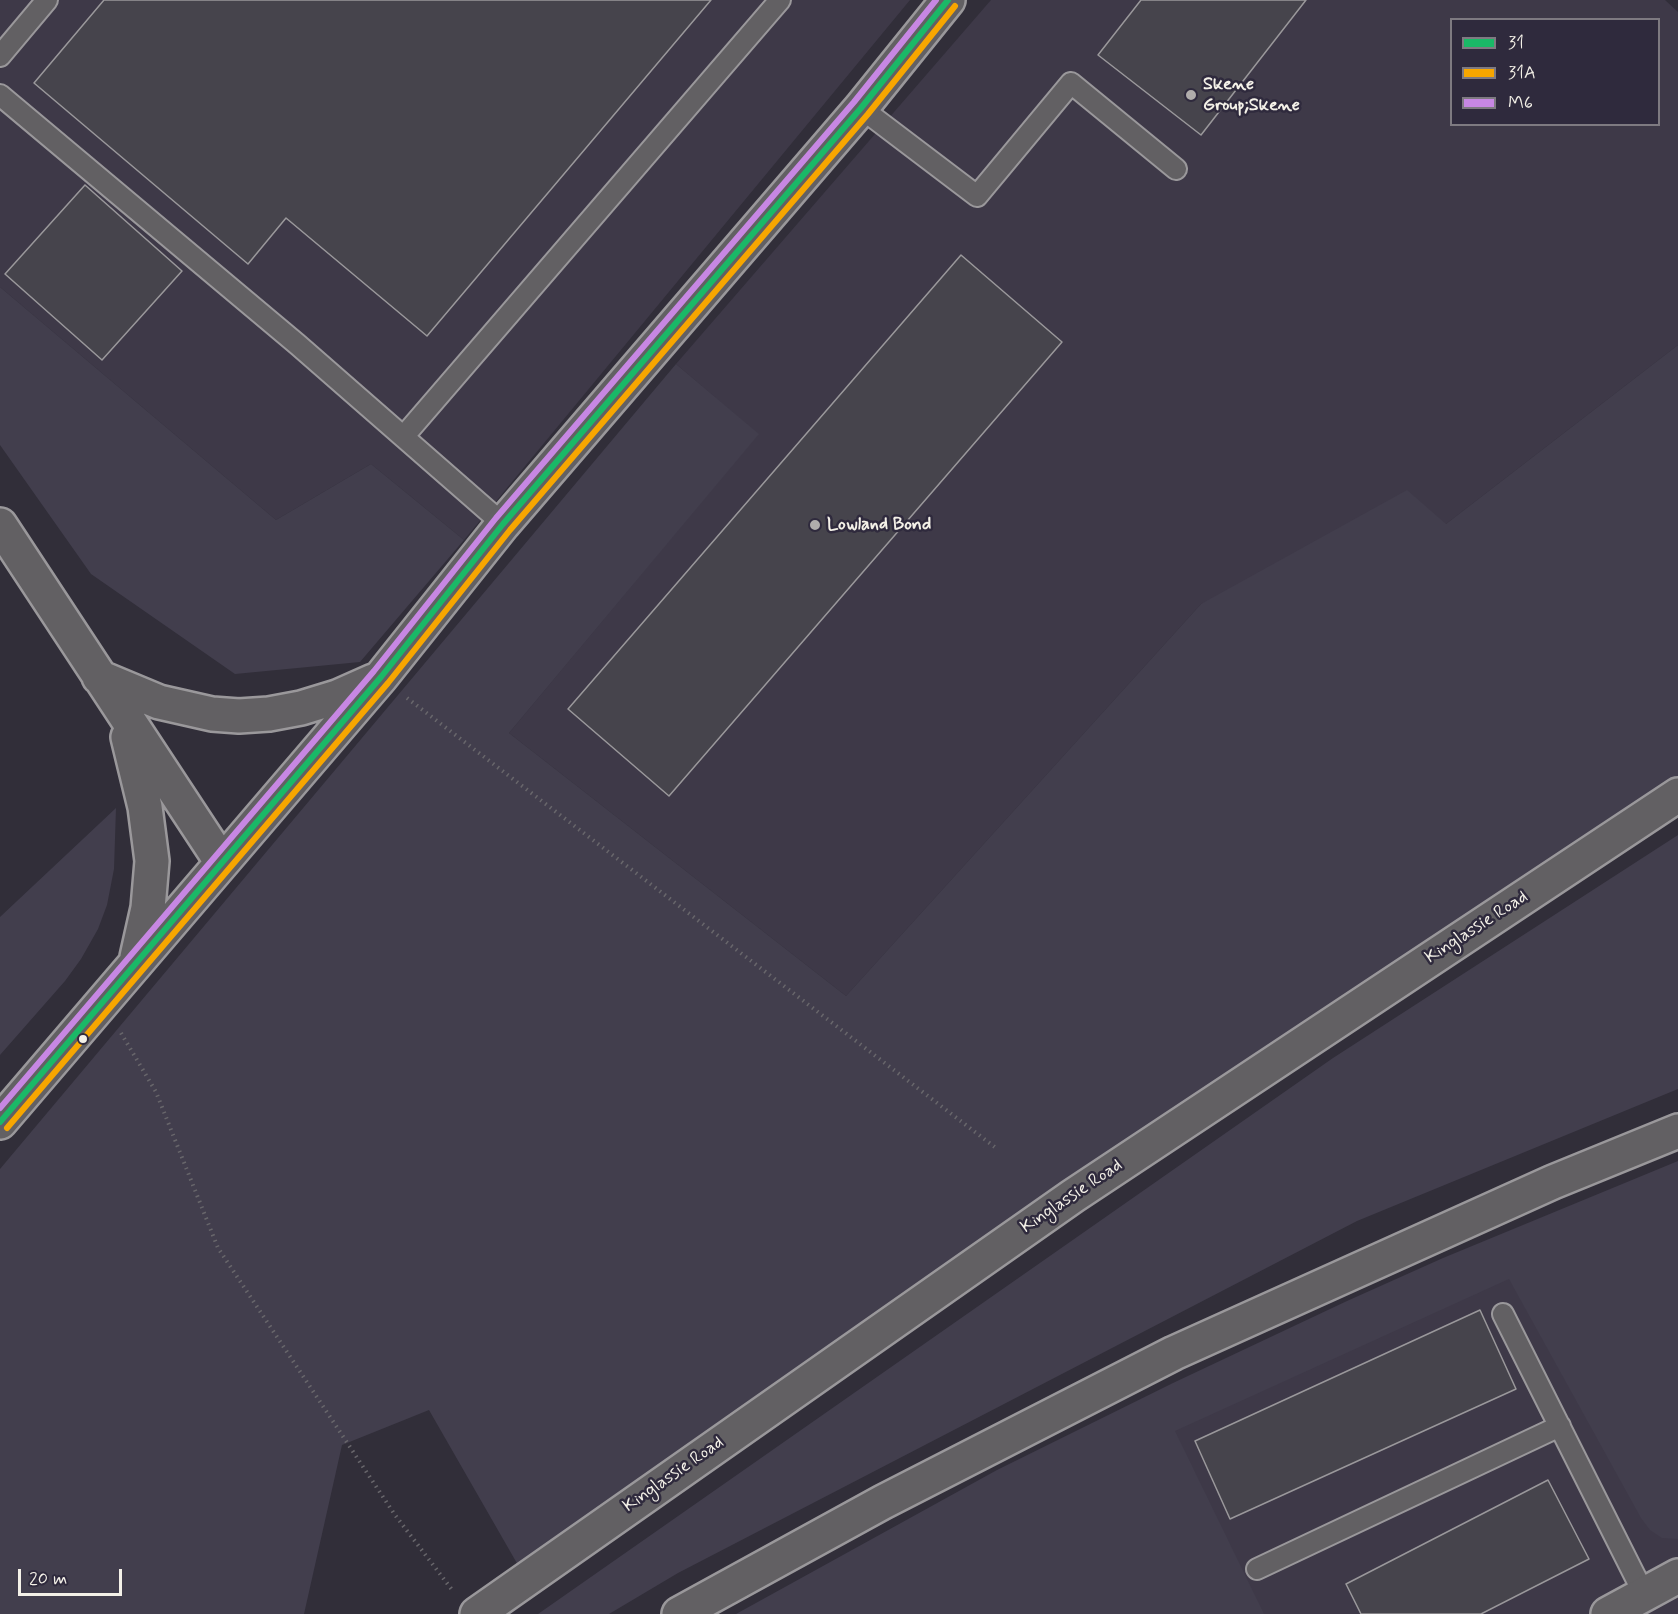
<!DOCTYPE html>
<style>
body{margin:0}
#map{position:relative;width:1678px;height:1614px;overflow:hidden;background:#312e39;font-family:Mynerve,sans-serif}
canvas{display:block}
.legend{position:absolute;left:1450px;top:18px;width:210px;height:108px;box-sizing:border-box;background:#2f2a3d;border:2px solid #7e7a81;margin:0;padding:8px 10px;list-style:none;font-size:18px;color:#f4f1e8}
.legend li{display:flex;align-items:center;gap:12px;height:30px}
.legend b{width:30px;border:2px solid #7e7a81}
.scale{position:absolute;left:18px;top:1569px;width:104px;height:27px;box-sizing:border-box;border:3px solid #f4f1e8;border-top:0;padding-left:8px;font-size:18px;line-height:21px;white-space:nowrap;color:#f4f1e8;-webkit-text-stroke:4px #2f2a3d;paint-order:stroke}
</style>
<div id="map">
<canvas width="1678" height="1614"></canvas>
<ul class="legend">
<li><b style="height:8px;background:#1ab867"></b>31</li>
<li><b style="height:8px;background:#f7a600"></b>31A</li>
<li><b style="height:8px;background:#c787e3"></b>M6</li>
</ul>
<div class="scale">20 m</div>
</div>
<script>
const ctx = document.querySelector('canvas').getContext('2d');
ctx.lineJoin = 'round';
function fillPath(path, color) { ctx.fillStyle = color; ctx.fill(path, 'evenodd'); }
const shape = rows => new Path2D(rows.map(r => 'M' + r).join(''));
function strokePath(path, color, width, dash) { ctx.strokeStyle = color; ctx.lineWidth = width; ctx.lineCap = dash ? 'butt' : 'round'; ctx.setLineDash(dash || []); ctx.stroke(path); }
function drawText(font, color, halo, rows, align = 'center') {
  ctx.font = font + ' Mynerve,sans-serif'; ctx.lineWidth = 5; ctx.setLineDash([]); ctx.textBaseline = 'middle'; ctx.strokeStyle = halo; ctx.fillStyle = color; for (const [text, x, y, turn = 0] of rows) {
    ctx.save(); ctx.translate(x, y); ctx.rotate((+turn || 0) * Math.PI / 180); ctx.textAlign = isNaN(turn) ? turn : align; if (halo) ctx.strokeText(text, 0, 0); ctx.fillText(text, 0, 0); ctx.restore();
  }
}
const built = shape([
 [0,0,910,0,464,540,371,464,276,520,0,287],
 [991,0,1665,0,1678,12,1678,345,1446,524,1201,604,846,996,509,733,758,434,676,364],
 [1452,20,1658,20,1658,124,1452,124],
 [1678,1200,1678,1614,844,1614,1162,1433]
]);
const green = shape([
 [0,287,276,520,371,464,464,540,360,662,235,674,91,574,0,445],
 [1678,345,1678,795,526,1579,429,1410,342,1445,304,1614,0,1614,0,1169,676,364,759,434,509,733,846,996,1201,604,1407,490,1446,524],
 [116,808,114,869,107,905,98,929,81,959,65,981,0,1055,0,917],
 [1678,835,1678,1089,1357,1221,678,1573,609,1614,538,1614,1333,1058],
 [1678,1161,1678,1539,1662,1538,1650,1530,1641,1518,1509,1279,1175,1431,1264,1614,736,1614,997,1470,1173,1383,1347,1301,1443,1258]
]);
const building = shape([
 [104,0,711,0,427,336,286,218,248,264,34,83,104,0],
 [1141,0,1306,0,1201,135,1098,55,1141,0],
 [85,185,182,271,102,360,5,274,85,185],
 [961,255,1062,342,669,796,568,709,961,255],
 [1480,1310,1516,1389,1230,1519,1195,1441,1480,1310],
 [1548,1480,1589,1559,1481,1614,1361,1614,1346,1584,1548,1480]
]);
const path = shape([
 [407,698,996,1148],
 [121,1033,156,1092,218,1248,395,1515,453,1591]
]);
const service = shape([
 [0,56,47,0],
 [0,95,297,344,503,524],
 [861,108,977,196,1071,83,1176,169],
 [404,436,780,0],
 [1503,1314,1644,1594],
 [1257,1569,1560,1426]
]);
const minor = shape([
 [0,525,221,861],
 [99,677,159,702,212,714,239,716,269,714,301,708,337,697,373,681],
 [128,737,145,807,152,861,148,908,137,957],
 [0,1122,381,677,503,524,861,108,948,0],
 [1608,1614,1678,1576]
]);
const secondary = shape([
 [477,1614,1073,1196,1678,795],
 [679,1614,883,1502,1174,1353,1553,1182,1678,1131]
]);
const bus1 = shape([
 [0,1122,381,677,503,524,861,108,948,0]
]);
const bus2 = shape([
 [7,1128,388,683,510,530,868,114,955,6]
]);
const bus3 = shape([
 [0,1108,374,671,496,518,854,102,936,0]
]);
const markers = [
 [1191,95,6,"#b0adab"],
 [815,525,6,"#b0adab"],
 [83,1039,5,"#f4f1e8"]
];
const poiNames = [
 ["Skene",1203,85],
 ["Group;Skene",1203,106],
 ["Lowland Bond",827,525]
];
const streetNames = [
 ["Kinglassie Road",1477,928,-33],
 ["Kinglassie Road",1072,1197,-34],
 ["Kinglassie Road",674,1475,-35]
];
fillPath(built, '#3e3948');
fillPath(green, '#423e4d');
fillPath(building, '#46444c');
strokePath(building, '#9a989b', 1.5);
strokePath(service, '#9a989b', 24);
strokePath(minor, '#9a989b', 38);
strokePath(secondary, '#9a989b', 38);
strokePath(path, '#68666b', 4, [1.5, 4.5]);
strokePath(service, '#626063', 20);
strokePath(minor, '#626063', 33);
strokePath(secondary, '#626063', 33);
strokePath(bus1, '#1ab867', 6);
strokePath(bus2, '#f7a600', 6);
strokePath(bus3, '#c787e3', 6);
for (const [x, y, r, color] of markers) { const dot = new Path2D(); dot.arc(x, y, r, 0, 2 * Math.PI); ctx.fillStyle = color; ctx.fill(dot); strokePath(dot, '#2f2a3d', 2); }
drawText('bold 18px', '#f4f1e8', '#2f2a3d', poiNames, 'left');
drawText('18px', '#f4f1e8', '#2f2a3d', streetNames);
</script>
